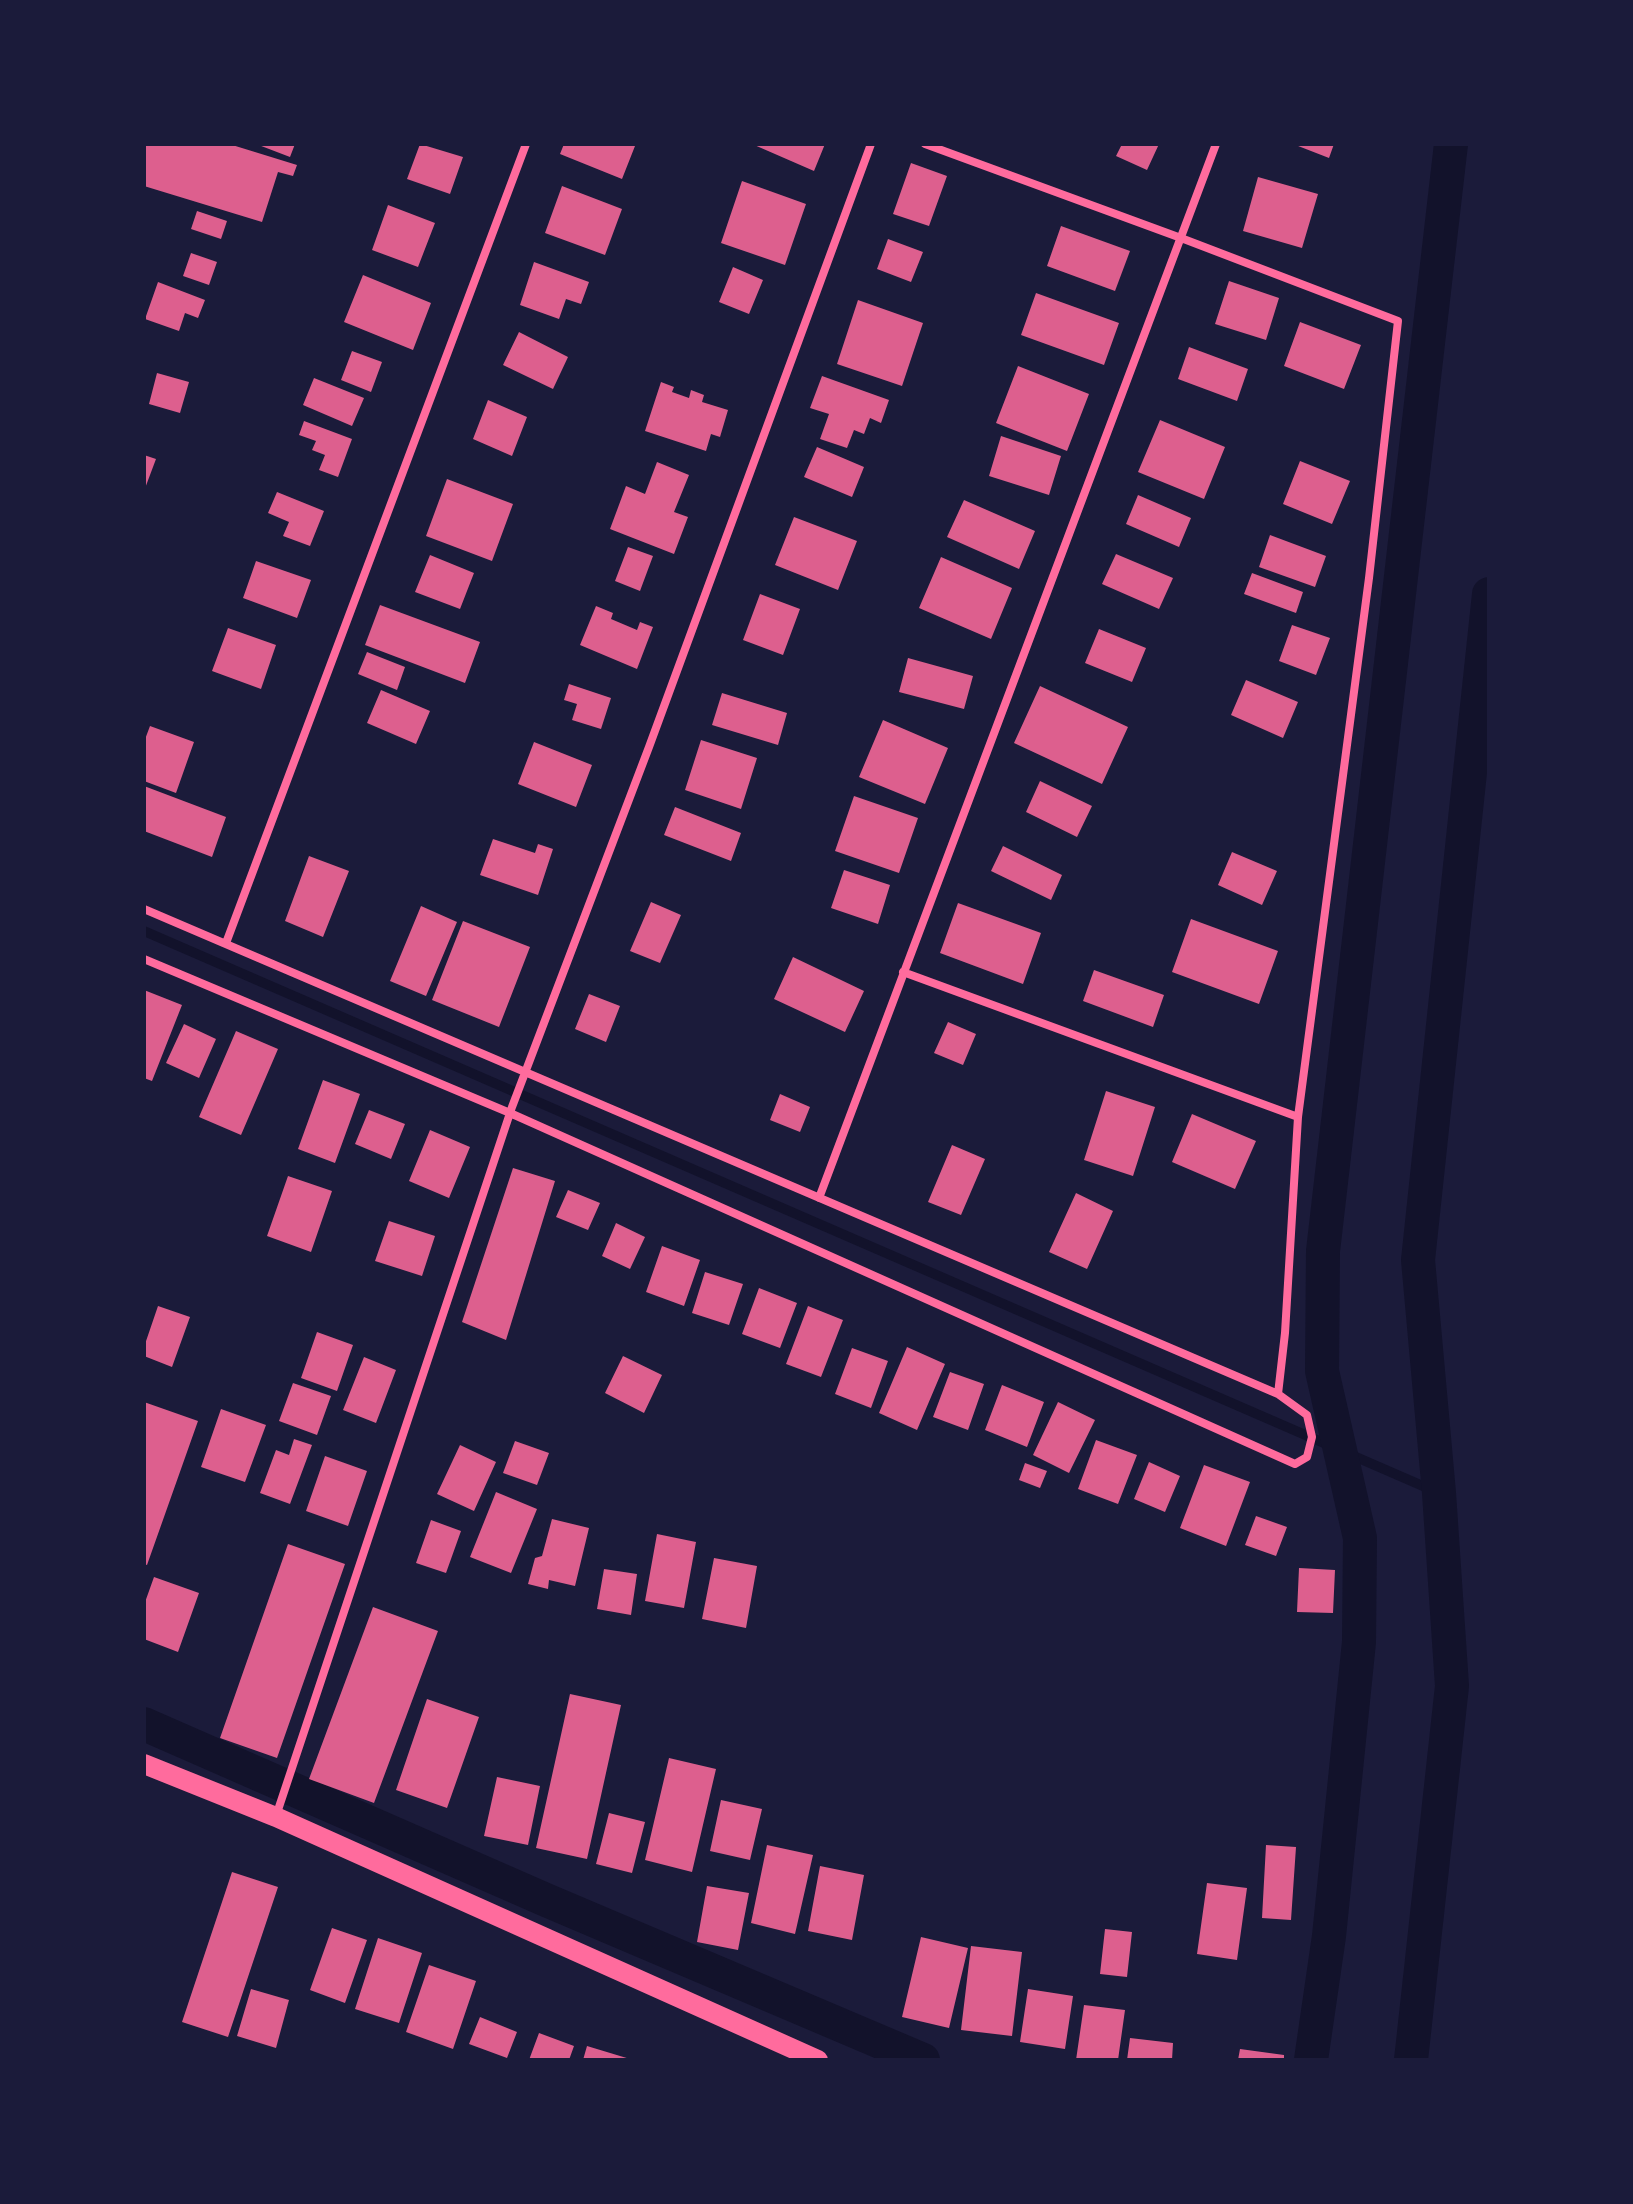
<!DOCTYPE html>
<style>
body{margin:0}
#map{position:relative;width:1633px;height:2204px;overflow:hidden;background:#1b1b3a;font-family:Georgia,serif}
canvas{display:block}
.frame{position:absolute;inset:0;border:146px solid #1b1b3a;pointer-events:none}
</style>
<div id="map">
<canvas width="1633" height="2204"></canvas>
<div class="frame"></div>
</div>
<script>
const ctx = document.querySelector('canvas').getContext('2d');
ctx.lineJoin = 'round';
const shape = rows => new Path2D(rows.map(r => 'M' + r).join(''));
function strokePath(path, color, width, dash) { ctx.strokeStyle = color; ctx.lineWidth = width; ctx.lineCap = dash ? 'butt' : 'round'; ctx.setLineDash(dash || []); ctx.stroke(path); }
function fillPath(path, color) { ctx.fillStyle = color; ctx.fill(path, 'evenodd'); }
const stream = shape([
 [144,931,1439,1493]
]);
const canal = shape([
 [144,1724,546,1900,923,2060],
 [1311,2060,1329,1936,1359,1642,1360,1538,1322,1371,1323,1251,1451,144],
 [1411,2060,1452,1686,1439,1493,1418,1260,1489,594]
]);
const building = shape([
 [144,144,229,144,297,165,293,176,278,172,262,222,144,186],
 [256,144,295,144,290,157],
 [420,144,463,157,450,194,407,179],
 [564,144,631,144,635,146,622,179,560,154],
 [752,144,825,144,814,171],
 [1122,144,1159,144,1147,170,1116,156],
 [1293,144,1334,144,1329,158],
 [911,163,947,176,929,226,893,214],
 [1258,177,1318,194,1302,248,1243,231],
 [742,181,806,204,785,265,721,243],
 [562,186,622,209,605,255,545,233],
 [388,205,435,223,418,267,372,250],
 [197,211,227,221,221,239,191,229],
 [1061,226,1130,251,1115,291,1047,266],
 [888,239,923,252,911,282,877,269],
 [191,253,217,262,209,285,183,276],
 [534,262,589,282,581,304,566,299,559,319,520,305],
 [733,267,763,280,749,314,719,302],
 [363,275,431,303,413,350,344,322],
 [1229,281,1279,298,1266,340,1215,324],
 [158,282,205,300,198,318,185,313,179,331,145,319],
 [1036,293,1119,323,1104,365,1021,335],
 [858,300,923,323,902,386,837,364],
 [1300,322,1361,345,1344,389,1284,366],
 [519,332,568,357,553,389,503,365],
 [1189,347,1248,369,1237,401,1178,379],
 [352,351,382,362,371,392,341,380],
 [1018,366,1089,394,1067,451,996,423],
 [157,373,189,382,180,413,149,404],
 [822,376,889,400,881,423,870,418,864,434,854,430,847,448,820,439,829,414,810,408],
 [314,378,364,398,352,426,303,405],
 [661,382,674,387,672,392,689,398,691,390,704,395,702,402,728,410,720,437,711,434,706,451,645,431],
 [488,400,527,417,512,456,473,439],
 [1160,420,1225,447,1204,499,1138,472],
 [304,421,352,439,338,477,319,470,325,455,312,450,316,441,299,435],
 [1001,436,1061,456,1049,495,989,476],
 [817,447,864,467,852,497,804,477],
 [144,455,156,459,144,491],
 [1300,461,1350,481,1332,524,1283,504],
 [657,462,689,475,674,512,688,517,674,554,610,529,626,486,645,494],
 [447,479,513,504,492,561,426,536],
 [277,492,324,511,310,546,283,536,289,522,268,513],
 [1138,495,1191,518,1179,547,1126,524],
 [964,500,1035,531,1019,569,947,537],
 [794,517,857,541,838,590,775,565],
 [1270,535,1326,556,1315,587,1259,567],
 [628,547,653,556,640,591,615,581],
 [1116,554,1173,578,1159,609,1102,584],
 [430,555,474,573,460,609,415,592],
 [941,557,1012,588,991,639,919,608],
 [256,561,311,580,297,618,243,598],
 [1252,573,1303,592,1296,613,1244,594],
 [760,594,800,609,783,655,743,640],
 [380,605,480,642,465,683,365,645],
 [596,606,613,613,611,619,637,630,640,622,653,627,637,669,580,645],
 [1292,625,1330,638,1316,675,1279,661],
 [228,628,276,645,261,689,212,671],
 [1099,629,1146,648,1132,682,1085,663],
 [367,652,405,667,397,690,358,674],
 [908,658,973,676,964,709,899,692],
 [1246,680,1298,702,1283,738,1231,715],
 [569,684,611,698,601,729,572,720,577,704,564,700],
 [1040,686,1128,727,1102,784,1014,743],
 [381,690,430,711,416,744,367,723],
 [722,693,787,713,778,745,712,725],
 [883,720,948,748,925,804,859,777],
 [150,726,194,742,176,793,144,781,144,742],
 [701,740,757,758,741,809,685,790],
 [534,742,592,765,576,807,518,784],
 [1040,781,1092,806,1077,837,1026,812],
 [144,786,226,817,212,857,144,831],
 [854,796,918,818,899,873,835,851],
 [675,807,741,833,731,861,664,835],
 [493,839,535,853,538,844,553,849,538,895,480,875],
 [1003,846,1062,875,1051,900,991,871],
 [1232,852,1277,871,1262,905,1218,885],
 [309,856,349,871,323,937,285,921],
 [844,870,890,885,878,924,831,908],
 [651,902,681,915,660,963,630,951],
 [958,903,1041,933,1023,984,940,953],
 [421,906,457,922,426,996,390,981],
 [1191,919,1278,951,1259,1004,1172,972],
 [463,921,530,947,499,1027,432,1000],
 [793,957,864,991,845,1032,774,999],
 [1094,970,1164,995,1153,1027,1083,1001],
 [144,990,182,1005,152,1081,144,1078],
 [589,994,620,1006,606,1042,575,1029],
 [948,1022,976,1034,963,1065,934,1053],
 [184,1024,216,1039,199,1078,166,1063],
 [236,1031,278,1049,241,1135,199,1117],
 [323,1080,360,1094,335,1163,298,1149],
 [1106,1091,1155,1107,1133,1176,1084,1160],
 [780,1094,810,1107,800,1132,770,1120],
 [369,1110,405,1124,391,1159,355,1144],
 [1192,1114,1256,1141,1235,1189,1172,1162],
 [430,1130,470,1147,449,1198,409,1181],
 [952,1145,985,1159,961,1215,928,1202],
 [513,1168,555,1181,506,1340,462,1322],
 [288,1176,332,1191,311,1252,267,1236],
 [568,1190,600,1203,588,1230,556,1217],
 [1076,1193,1113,1211,1087,1269,1049,1252],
 [389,1221,435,1236,422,1276,375,1261],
 [616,1223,645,1237,630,1269,602,1256],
 [662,1246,700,1260,684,1306,646,1292],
 [705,1272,743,1284,729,1325,692,1313],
 [759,1288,797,1303,780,1348,742,1334],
 [158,1306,190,1317,172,1367,144,1356,144,1347],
 [808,1306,843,1320,821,1377,786,1364],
 [317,1332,353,1345,337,1391,301,1378],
 [907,1347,945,1364,917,1430,879,1413],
 [852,1348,888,1361,871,1408,835,1394],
 [623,1356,662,1375,644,1413,605,1393],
 [364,1357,396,1370,376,1423,343,1410],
 [950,1372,984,1384,968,1430,933,1417],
 [293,1383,331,1396,317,1435,279,1421],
 [1002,1385,1044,1402,1027,1447,985,1430],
 [144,1402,198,1421,147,1565,144,1564],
 [1058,1402,1095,1420,1069,1473,1033,1455],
 [221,1409,266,1425,245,1482,201,1467],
 [294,1439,312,1445,290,1504,260,1493,276,1450,289,1455],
 [1096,1440,1137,1455,1118,1504,1078,1489],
 [515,1441,549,1453,537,1485,503,1473],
 [460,1445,496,1462,474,1511,437,1494],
 [325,1456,367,1471,348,1526,306,1511],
 [1149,1462,1180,1476,1165,1512,1134,1499],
 [1025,1463,1047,1471,1040,1488,1019,1480],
 [1204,1465,1250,1482,1226,1546,1180,1528],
 [496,1492,537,1509,511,1573,470,1557],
 [1256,1516,1287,1527,1276,1556,1245,1545],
 [552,1519,589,1528,575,1586,549,1580,548,1589,528,1584,535,1558,542,1556],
 [431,1520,461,1531,446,1573,416,1563],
 [657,1534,696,1542,684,1608,645,1601],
 [288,1544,345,1564,277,1758,220,1738],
 [714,1558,757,1566,746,1628,702,1619],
 [1299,1568,1335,1570,1333,1613,1297,1612],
 [604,1569,637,1574,631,1615,597,1609],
 [154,1577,199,1593,178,1652,144,1639,144,1605],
 [373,1607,438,1631,374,1803,309,1779],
 [570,1694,621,1705,587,1859,536,1848],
 [427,1699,479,1717,447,1808,396,1790],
 [669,1758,716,1769,692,1872,645,1860],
 [497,1777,540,1786,528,1845,484,1836],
 [721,1800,762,1809,750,1860,710,1851],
 [609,1813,645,1822,632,1873,596,1864],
 [767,1845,813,1855,795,1934,751,1923],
 [1266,1845,1296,1847,1291,1920,1262,1918],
 [820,1866,864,1875,852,1940,808,1931],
 [232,1872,278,1887,228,2037,182,2022],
 [1207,1883,1247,1888,1237,1960,1197,1954],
 [707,1886,749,1893,738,1950,697,1942],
 [332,1928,367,1940,345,2003,310,1990],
 [1105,1929,1132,1932,1127,1977,1100,1974],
 [921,1937,968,1948,949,2028,902,2017],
 [378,1938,422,1953,399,2023,355,2009],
 [971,1946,1022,1952,1012,2036,961,2030],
 [429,1965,476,1981,453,2049,406,2032],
 [251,1989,289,2000,276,2048,237,2036],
 [1028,1989,1073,1996,1065,2049,1020,2042],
 [1084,2005,1125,2010,1118,2060,1076,2060],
 [480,2017,517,2032,507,2058,469,2044],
 [539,2033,574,2046,569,2060,529,2060],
 [1130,2038,1173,2043,1172,2060,1127,2060],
 [587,2046,630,2059,629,2060,583,2060],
 [1240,2049,1284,2055,1284,2060,1238,2060]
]);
const minor = shape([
 [925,144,1181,238,1398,321,1369,578,1298,1117,1285,1333,1278,1394],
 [144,909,1278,1394,1307,1415,1312,1437,1307,1457,1295,1464,510,1113,144,959],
 [226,943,526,144],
 [903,972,1298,1117],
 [819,1198,1216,144],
 [276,1816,512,1107,649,747,871,144]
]);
const primary = shape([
 [144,1764,276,1817,818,2060]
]);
strokePath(stream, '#12122b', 10);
strokePath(canal, '#12122b', 34);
fillPath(building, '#dd5f8e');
strokePath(minor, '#ff6b9d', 8);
strokePath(primary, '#ff6b9d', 20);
</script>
